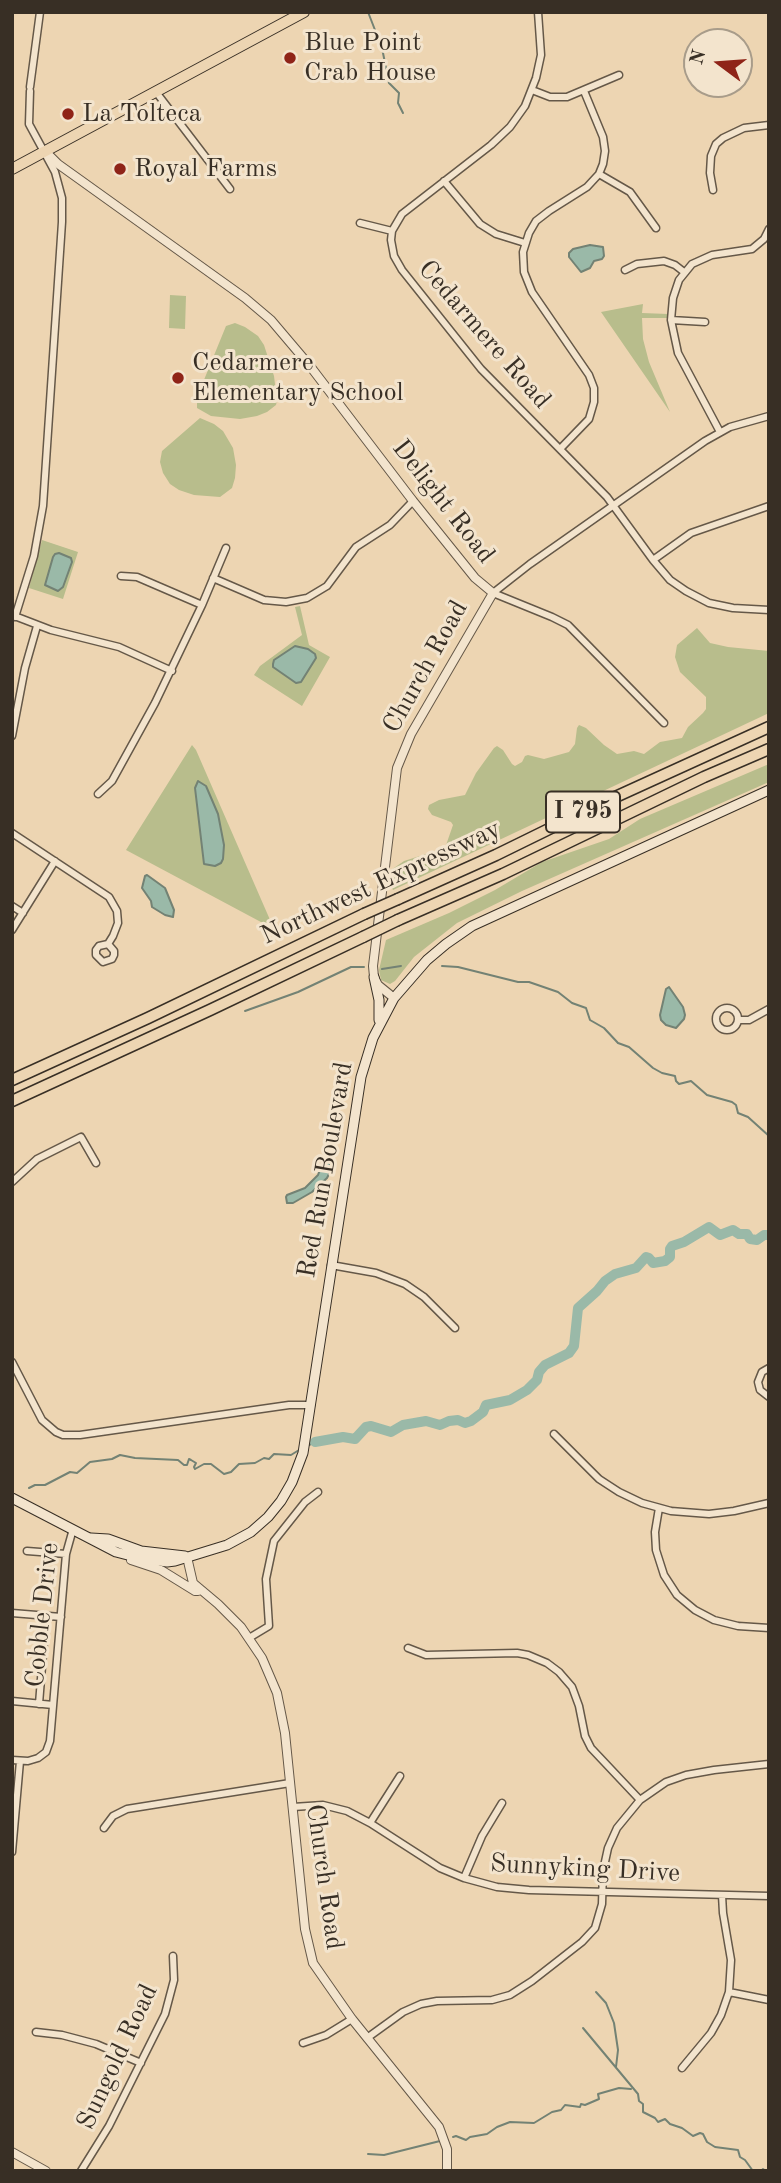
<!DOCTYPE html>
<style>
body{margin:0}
#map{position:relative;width:781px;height:2183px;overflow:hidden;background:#edd5b2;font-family:"Old Standard TT",serif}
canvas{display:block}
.frame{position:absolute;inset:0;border:14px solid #382f25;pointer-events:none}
.north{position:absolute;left:683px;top:28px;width:70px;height:70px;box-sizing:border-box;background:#f3e4cd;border:2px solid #a89c8a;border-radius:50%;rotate:286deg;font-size:19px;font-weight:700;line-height:28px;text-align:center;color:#382f25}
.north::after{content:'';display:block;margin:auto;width:24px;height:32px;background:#8f2418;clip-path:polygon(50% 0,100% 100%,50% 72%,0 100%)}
</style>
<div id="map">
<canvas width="781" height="2183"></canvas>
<div class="frame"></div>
<div class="north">N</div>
</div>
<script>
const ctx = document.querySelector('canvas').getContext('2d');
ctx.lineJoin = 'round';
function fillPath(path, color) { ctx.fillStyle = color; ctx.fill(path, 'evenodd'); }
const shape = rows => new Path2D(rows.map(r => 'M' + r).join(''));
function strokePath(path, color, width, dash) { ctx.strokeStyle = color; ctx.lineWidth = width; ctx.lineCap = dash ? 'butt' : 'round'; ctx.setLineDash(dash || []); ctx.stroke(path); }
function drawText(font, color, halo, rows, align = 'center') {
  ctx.font = font + ' "Old Standard TT",serif'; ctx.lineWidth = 6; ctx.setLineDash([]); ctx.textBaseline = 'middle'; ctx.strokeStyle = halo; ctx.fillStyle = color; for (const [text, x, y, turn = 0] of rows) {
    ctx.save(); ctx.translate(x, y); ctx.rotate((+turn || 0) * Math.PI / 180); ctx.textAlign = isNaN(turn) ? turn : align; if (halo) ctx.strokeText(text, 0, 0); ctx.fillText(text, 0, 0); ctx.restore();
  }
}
const green = shape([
 [170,295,186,296,185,329,169,328],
 [643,304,642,313,668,314,668,318,642,318,643,339,649,362,670,412,601,312],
 [235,323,245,327,258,336,264,345,274,376,277,401,276,405,267,412,257,416,240,419,211,416,197,408,197,397,226,326],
 [200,418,214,424,223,431,233,448,236,465,235,478,232,488,220,497,194,495,179,490,170,484,163,473,160,462,162,451],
 [42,540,78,552,63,599,29,588],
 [300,606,309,645,330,657,302,706,254,675,260,666,302,635,295,607],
 [697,628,710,643,728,647,769,651,769,713,393,890,388,879,391,870,404,861,445,848,453,825,451,822,432,815,428,809,429,805,439,800,465,795,476,773,494,748,497,746,503,750,512,764,515,766,522,762,525,756,528,755,544,759,569,752,575,744,577,728,579,725,586,728,604,745,617,754,634,751,644,754,660,742,682,738,688,727,703,713,706,709,706,697,680,672,675,657,677,645],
 [192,745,196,750,274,929,126,850],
 [769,764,769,782,522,891,457,923,414,957,395,981,390,984,381,980,379,970,386,940,449,913,495,890,542,862,609,839,640,819]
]);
const water = shape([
 [590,245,603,247,604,256,602,259,594,261,590,268,581,272,569,257,569,253,573,249,590,245],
 [59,553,71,558,72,562,63,587,58,591,45,585,53,557,55,554,59,553],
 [295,646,308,649,315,654,316,658,301,682,296,683,273,667,273,664,274,660,295,646],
 [198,781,206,786,218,814,224,845,223,859,221,863,215,866,204,864,195,788,198,781],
 [147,875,165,888,174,910,173,917,165,915,152,907,151,901,142,888,145,876,147,875],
 [669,987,683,1007,685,1015,684,1019,676,1028,666,1025,661,1020,660,1015,666,989,669,987],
 [334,1138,329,1174,327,1178,312,1192,293,1203,287,1203,286,1197,287,1195,305,1188,318,1175,331,1139,334,1138]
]);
const stream = shape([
 [368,12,382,48,389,83,399,93,398,103,403,113],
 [442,966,458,967,518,982,529,982,558,992,572,1003,586,1008,590,1020,604,1028,618,1043,629,1047,653,1068,662,1073,675,1076,676,1081,679,1084,691,1081,707,1095,732,1102,736,1105,738,1113,748,1117,769,1136],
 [382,969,401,966],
 [245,1011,298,992,351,967,364,967],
 [307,1446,315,1442],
 [29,1488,35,1485,45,1485,70,1472,77,1473,90,1462,112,1459,120,1455,135,1458,178,1460,184,1465,187,1465,189,1459,191,1460,196,1463,194,1467,195,1469,204,1464,211,1464,224,1474,231,1472,239,1464,255,1463,264,1458,269,1459,274,1454,291,1455,299,1450],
 [596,1992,606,2003,614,2023,618,2050,616,2067],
 [583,2028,638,2094,639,2101,643,2104,643,2112,655,2118,658,2122,665,2119,670,2124,682,2128,693,2136,700,2133,703,2134,707,2142,715,2147,738,2150,740,2157,745,2160,753,2171],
 [453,2137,456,2136,466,2140,470,2137,487,2134,497,2127,510,2122,534,2123,552,2112,561,2110,565,2105,580,2107,581,2104,585,2105,599,2099,598,2094,619,2088,631,2089],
 [368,2154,384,2155,440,2141],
 [761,2171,763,2169,766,2171]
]);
const river = shape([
 [315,1442,343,1437,355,1439,366,1427,371,1426,391,1432,403,1425,426,1421,440,1425,449,1421,458,1420,465,1423,471,1421,483,1412,486,1405,510,1400,527,1390,537,1380,539,1372,545,1365,569,1353,574,1346,578,1308,597,1291,605,1281,615,1274,636,1268,646,1257,649,1258,653,1263,665,1261,670,1257,670,1249,672,1246,684,1242,709,1227,720,1235,733,1230,739,1234,747,1234,750,1239,757,1240,764,1235,769,1235]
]);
const minor = shape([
 [538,12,541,55,536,78,525,106,510,127,491,145,402,214,392,231,391,240,394,256,402,270,481,369,607,497,653,560,670,580,686,591,709,603,733,608,769,610],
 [30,87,40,12],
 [532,90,550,97,567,97,619,75],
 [156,92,230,189],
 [599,174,630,192,656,228],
 [444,181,480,224,496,234,525,243],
 [713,190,710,173,711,156,716,144,723,138,744,128,769,125],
 [360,223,392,231],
 [625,270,637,264,664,261,675,265,684,272],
 [671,320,705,322],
 [720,432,678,353,671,320,673,298,679,280,692,264,712,255,752,249,764,239,769,229],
 [560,449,589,419,594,402,594,388,589,375,532,292,524,272,523,252,529,233,536,221,549,211,587,187,599,174,603,164,605,151,603,137,584,91],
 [653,560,691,533,769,506],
 [121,576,137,577,202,605],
 [213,578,264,600,286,602,307,598,327,586,356,547,390,525,413,501],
 [12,615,51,630,119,647,172,671],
 [15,617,34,556,43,506,62,222,62,198,55,172,29,124,30,91],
 [664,723,568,625,552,617,493,593,530,564,705,441,730,427,769,416],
 [12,736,25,668,37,626],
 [98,794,112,781,155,703,202,605,226,548],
 [12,833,109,897,117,911,118,923,113,936,108,944,99,946,96,950,96,955,103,962,112,959,114,955,114,951,108,944],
 [12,906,23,913],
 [12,930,55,861],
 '716 1019a11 11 0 1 1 22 0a11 11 0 1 1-22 0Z',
 [738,1020,749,1020,769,1009],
 [12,1182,37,1159,81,1137,96,1163],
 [331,1265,376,1273,405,1284,424,1297,455,1328],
 [12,1362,42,1420,56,1432,63,1435,80,1435,289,1405,311,1405],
 [769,1368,762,1372,758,1382,760,1390,769,1397],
 [554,1434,599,1479,619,1492,642,1503,671,1511,709,1514,734,1511,769,1503],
 [659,1508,655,1532,656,1550,664,1575,677,1595,695,1610,714,1620,738,1626,769,1628],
 [27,1551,66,1554],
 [12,1613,61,1617],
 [249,1638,269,1626,266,1579,274,1541,305,1502,318,1492],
 [408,1648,426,1655,517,1653,528,1655,547,1663,559,1672,572,1687,579,1706,585,1736,591,1748,640,1800],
 [12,1701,53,1705],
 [39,1704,46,1616],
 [12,1760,28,1761,38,1758,46,1752,50,1741,66,1554,73,1529],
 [293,1807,323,1805,347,1811,370,1823,440,1868,464,1878,497,1887,529,1890,769,1896],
 [370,1823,400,1776],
 [104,1828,113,1816,127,1809,290,1783],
 [12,1852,20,1761],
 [464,1878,482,1836,502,1803],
 [729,1992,769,2000],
 [36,2032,62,2035,96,2044,141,2063],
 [367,2038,403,2012,421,2004,437,2001,492,2000,510,1995,532,1981,582,1942,595,1928,602,1904,603,1871,608,1848,617,1828,640,1800,666,1782,686,1775,714,1770,769,1764],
 [303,2043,326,2035,352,2019],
 [682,2068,711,2033,721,2015,729,1992,731,1960,723,1913,722,1895],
 [81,2171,109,2126,165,2014,174,1980,173,1956]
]);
const tertiary = shape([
 [45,151,58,164,245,298,271,320,310,366,413,501,475,578,493,593,411,734,397,768,373,966,374,977,378,985,394,998],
 [187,1557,193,1583,218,1604,241,1627,262,1658,277,1693,285,1733,305,1929,313,1963,352,2019,439,2127,447,2149,447,2171],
 [131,1560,161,1570,195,1591,198,1591],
 [12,2152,46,2171]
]);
const secondary = shape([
 [374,977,379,1000,379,1020],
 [12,1498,116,1552,139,1558,167,1562,175,1561,227,1545,251,1532,268,1517,281,1501,292,1482,303,1453,361,1077,373,1038,394,998,427,960,446,944,472,926,769,790],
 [91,1538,108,1539,141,1551,185,1556]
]);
const primary = shape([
 [12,169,304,12]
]);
const motorway = shape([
 [398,899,496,855,600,804,769,727],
 [398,920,503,874,704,777,769,749],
 [12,1080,148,1018,364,914],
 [12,1101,210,1010,363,937]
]);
const motorwayBridge = shape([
 [364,914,398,899],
 [363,937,398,920]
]);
const markers = [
 [290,58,7,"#8f2418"],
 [68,114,7,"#8f2418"],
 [120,169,7,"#8f2418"],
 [178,378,7,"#8f2418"]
];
const shields = [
 [583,812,74]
];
const shieldNames = [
 ["I 795",583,812]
];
const poiNames = [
 ["Blue Point",304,43],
 ["Crab House",304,73],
 ["La Tolteca",82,114],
 ["Royal Farms",134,169],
 ["Cedarmere",192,363],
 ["Elementary School",192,393]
];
const streetNames = [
 ["Cedarmere Road",484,335,49],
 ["Delight Road",443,502,52],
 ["Church Road",426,667,-61],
 ["Northwest Expressway",381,883,-25],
 ["Red Run Boulevard",326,1170,-80],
 ["Cobble Drive",43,1615,-84],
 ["Sunnyking Drive",585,1869,3],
 ["Church Road",324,1877,82],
 ["Sungold Road",118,2057,-65]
];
fillPath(green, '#b8bd8c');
fillPath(water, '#9ab9a8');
strokePath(water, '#738274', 2);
strokePath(stream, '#738274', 2);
strokePath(river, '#9ab9a8', 10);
strokePath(minor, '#655848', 9);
strokePath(tertiary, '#655848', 10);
strokePath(secondary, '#382f25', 11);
strokePath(primary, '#382f25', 12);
strokePath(motorway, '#382f25', 13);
strokePath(minor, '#f3e4cd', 6);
strokePath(tertiary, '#f3e4cd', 8);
strokePath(secondary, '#f3e4cd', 9);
strokePath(primary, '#edd5b2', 10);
strokePath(motorway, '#edd5b2', 10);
strokePath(motorwayBridge, '#382f25', 13, []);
strokePath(motorwayBridge, '#edd5b2', 10);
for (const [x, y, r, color] of markers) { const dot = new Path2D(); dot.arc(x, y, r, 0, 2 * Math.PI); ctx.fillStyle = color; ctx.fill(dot); strokePath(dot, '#f3e4cd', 2.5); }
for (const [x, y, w] of shields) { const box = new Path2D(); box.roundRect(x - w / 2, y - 20.5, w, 41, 5); ctx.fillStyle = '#f3e4cd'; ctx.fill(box); strokePath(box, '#382f25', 2); }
drawText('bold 24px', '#382f25', null, shieldNames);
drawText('26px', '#382f25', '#f3e4cd', poiNames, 'left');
drawText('26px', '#382f25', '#f3e4cd', streetNames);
</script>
